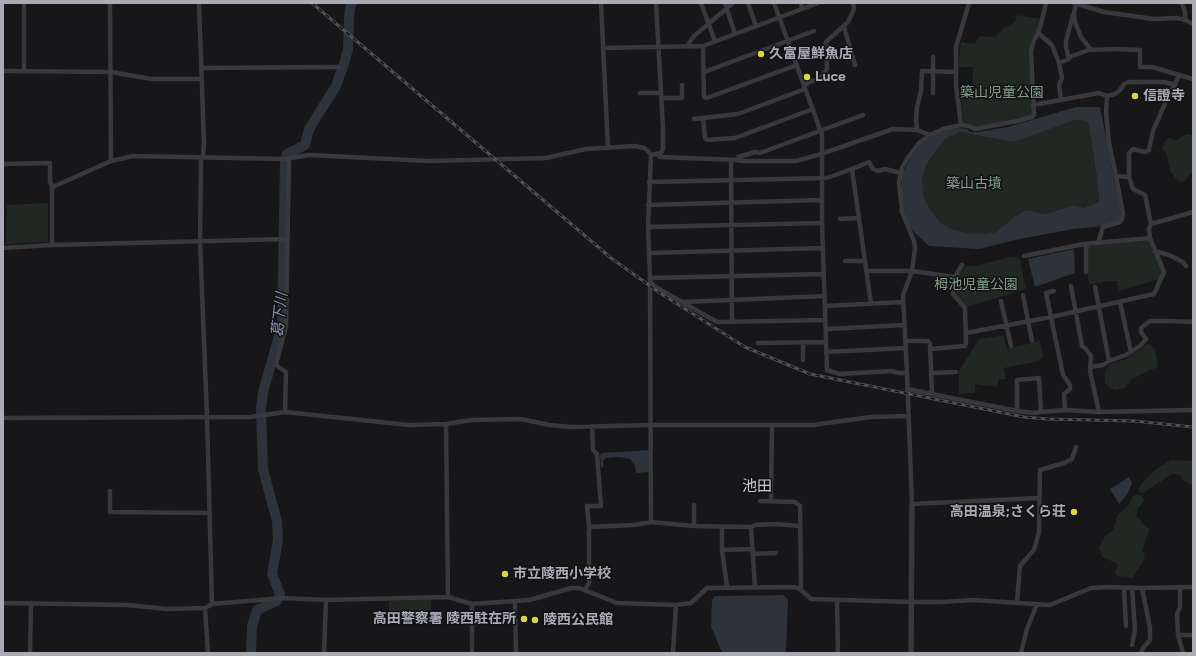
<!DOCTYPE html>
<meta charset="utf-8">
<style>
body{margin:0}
#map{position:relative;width:1196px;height:656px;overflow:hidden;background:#171618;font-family:Figtree,sans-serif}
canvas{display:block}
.frame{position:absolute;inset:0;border:4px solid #aaabb7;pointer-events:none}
</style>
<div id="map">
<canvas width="1196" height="656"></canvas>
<div class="frame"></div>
</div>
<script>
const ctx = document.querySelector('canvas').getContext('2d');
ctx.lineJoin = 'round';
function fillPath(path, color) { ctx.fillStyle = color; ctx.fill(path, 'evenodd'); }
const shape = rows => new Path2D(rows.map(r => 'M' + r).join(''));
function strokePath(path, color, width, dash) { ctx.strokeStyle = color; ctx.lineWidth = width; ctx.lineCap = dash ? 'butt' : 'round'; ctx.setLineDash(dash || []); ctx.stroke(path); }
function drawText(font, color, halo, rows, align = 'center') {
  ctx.font = font + ' Figtree,"Noto Sans JP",sans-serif'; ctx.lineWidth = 3; ctx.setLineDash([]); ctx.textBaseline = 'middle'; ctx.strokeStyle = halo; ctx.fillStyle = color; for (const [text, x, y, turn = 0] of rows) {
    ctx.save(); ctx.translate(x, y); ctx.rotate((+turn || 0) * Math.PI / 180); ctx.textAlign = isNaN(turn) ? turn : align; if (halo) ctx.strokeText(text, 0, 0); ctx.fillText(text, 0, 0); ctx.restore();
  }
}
const green = shape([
 [1017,15,1040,19,1037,31,1032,39,1030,51,1032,115,977,128,964,123,959,98,973,96,973,67,958,67,961,42,975,44,979,36,996,37,1004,28,1015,22],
 [1075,120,1082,120,1088,122,1097,178,1099,202,1083,208,1074,205,1046,214,1025,210,1013,218,996,232,985,234,968,233,951,229,941,223,931,211,924,198,922,180,926,165,945,139,959,132,1014,142],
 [1187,134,1193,136,1193,171,1184,182,1178,181,1170,171,1167,154,1162,149,1164,142,1169,138,1176,140],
 [48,203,48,242,6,244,7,205],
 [1149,240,1161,270,1162,274,1159,279,1119,291,1117,281,1107,281,1089,285,1088,277,1087,248,1089,246],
 [1014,256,1020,260,1026,289,967,307,956,295,955,287,959,274,966,266,975,266],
 [1004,335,1007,349,1040,341,1043,356,1040,361,1004,368,1006,379,998,380,998,387,975,384,975,393,959,394,959,371,979,339],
 [1149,343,1155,349,1158,367,1148,371,1132,379,1125,388,1116,390,1109,388,1105,382,1105,372,1110,364,1126,359],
 [1171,460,1193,461,1193,484,1191,485,1184,481,1180,475,1172,474,1143,493,1139,492,1139,488,1143,482,1156,469],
 [1138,494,1143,496,1144,501,1138,508,1137,516,1145,526,1150,529,1142,551,1145,554,1143,562,1132,578,1124,576,1119,577,1115,573,1118,564,1102,557,1099,547,1105,536,1113,530,1118,514,1129,505,1132,496],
 [431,599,431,616,389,620,389,601]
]);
const water = shape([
 [1076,107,1100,107,1121,214,1121,218,1118,221,1102,226,1074,229,1019,239,979,249,929,246,915,233,911,228,905,215,902,200,902,174,910,159,921,144,925,141,939,132,959,128,967,129,970,132,978,132,1008,127],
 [1075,120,1082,120,1088,122,1090,133,1097,178,1099,202,1083,208,1074,205,1046,214,1025,210,1013,218,996,232,985,234,968,233,951,229,941,223,931,211,924,198,922,180,926,165,945,139,959,132,1014,142],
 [1074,249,1075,273,1035,287,1028,259],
 [649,450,649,472,636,473,635,466,630,459,619,457,606,458,603,461,603,467,601,468,600,455,602,453],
 [1129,477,1132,483,1128,493,1119,504,1110,489],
 [784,595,788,600,786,653,722,653,711,626,712,601,714,596]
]);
const river = shape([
 [251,653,252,626,257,610,277,601,280,594,272,574,278,540,277,521,263,469,261,409,263,392,282,326,285,162,287,154,305,145,309,129,336,86,344,64,348,49,349,19,350,8,352,3]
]);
const minor = shape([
 [110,3,111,161],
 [199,3,204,144,203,157],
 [601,3,608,148],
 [701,3,715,41],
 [725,3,735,34],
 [748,3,756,26],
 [774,3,822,135,822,223,827,370,840,374,892,371,898,373,907,373],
 [801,3,802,9],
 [1074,3,1104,12,1154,19,1177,18,1185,20,1193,24],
 [1076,3,1074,13,1075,22,1081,37,1091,50],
 [1182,3,1185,12,1185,20],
 [844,27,855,65],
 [1038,33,1052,45,1059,63,1069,59,1070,57,1088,50,1116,49,1140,50,1140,67,1152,67,1193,79],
 [687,46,694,36,733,3],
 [703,46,704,97,707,98,797,65],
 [603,48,703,46,818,3],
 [933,57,933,93],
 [1069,59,1066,47,1066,41,1073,15],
 [1059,63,1062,78,1059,85,1061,99],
 [201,68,339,67],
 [24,70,24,3],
 [3,71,111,72,151,79,201,79],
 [704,72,814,31],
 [804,85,821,77,827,69,826,42,848,22,854,9,853,3],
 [805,89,738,114,703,118,705,138,707,140,735,138,813,109],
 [640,93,661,93],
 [1107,96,1106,113,1109,143,1116,176,1129,177],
 [661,98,682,98,682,85],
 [1033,105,1099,93,1107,96,1115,94,1120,90,1124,84,1129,82,1164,82,1175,85],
 [694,119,703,118],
 [961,125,956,85,956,47,969,3],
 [917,130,916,119,917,107,921,91,922,71,956,72],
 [657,154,660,157,737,160,742,161,796,161,821,154,893,129,917,130,930,135],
 [651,155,661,153,663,149,663,128,656,3],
 [201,157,200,241,207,417,212,604],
 [731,160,732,321],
 [737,160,738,157,755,152,760,153,863,115],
 [3,164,50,163,50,182,52,186,55,186,111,161,133,156,286,159,309,155,430,161,546,158,586,149,635,146,644,148,648,151,651,155,648,227,650,278,651,522],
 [852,169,869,162,873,169,878,171,885,169,901,173],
 [649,182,827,178,852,169,871,304],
 [52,186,52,245,287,239],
 [648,205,821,200],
 [840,219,858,218],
 [1151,224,1193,212],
 [648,227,822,223],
 [1098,243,1103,227,1120,222,1122,219,1123,214,1116,176],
 [3,248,52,245],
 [1155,251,1169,255,1183,262,1186,266],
 [649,253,823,248],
 [1024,256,1084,244,1150,238],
 [845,261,864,261],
 [866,271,912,271,955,277],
 [1086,272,1086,248,1088,244],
 [650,278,824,274],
 [650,281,654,286,717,322,825,320],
 [1071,286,1082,346,1086,349,1091,356,1090,371,1099,412],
 [1095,287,1109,361],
 [1054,291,1046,293,1063,375,1070,385,1070,389,1064,394,1065,410],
 [1023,295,1032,341],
 [1001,301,1011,346],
 [683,302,825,296],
 [1120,302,1131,352],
 [825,306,903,302],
 [826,329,904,325],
 [966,333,1051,317,1154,294,1164,272,1150,238,1149,229,1151,224,1145,195,1133,189,1129,177,1129,153,1133,149,1145,152,1149,150,1153,131,1166,101,1179,76],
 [906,341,928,341,930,344,932,394],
 [803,342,803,360],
 [758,343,826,342],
 [930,349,965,346,966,343,965,308,953,294,955,277,962,265],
 [826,352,906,348],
 [1090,367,1103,365,1109,361,1126,355,1141,345,1146,339,1141,332,1141,328,1150,321,1167,321,1193,322],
 [932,373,956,372],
 [907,389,1017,411,1034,413,1041,412,1065,410,1099,412,1193,410],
 [1017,411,1017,380,1039,378,1041,412],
 [285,412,286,372,276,365,286,326,289,158],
 [3,418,250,417,285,412,409,425,446,424,471,420,520,419,550,425,571,427,651,425,813,425,871,417,908,416],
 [446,424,448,597],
 [110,491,110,512,210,513],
 [1039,498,912,504,907,373,903,295,912,271,915,248,914,241,902,212,899,182,902,168,907,159,919,143,930,135,943,129,961,125,969,126,975,129,1017,121,1032,117,1034,115,1031,51,1034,40,1038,33,1041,24,1046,3],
 [760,501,795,502,800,506,801,590],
 [771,501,772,425],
 [694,505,694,526],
 [589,527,587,506,601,506,597,454,593,450,592,426],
 [722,527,722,550,727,587],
 [751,527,755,587],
 [722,550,753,549],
 [753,554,776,553],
 [1124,588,1126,626],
 [1180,588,1180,607,1177,614,1178,635,1183,653],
 [585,590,589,583,589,527,633,525,651,522,694,526,751,527,755,525,775,524,800,526],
 [837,600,838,653],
 [515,602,516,653],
 [1017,602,1020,566,1034,550,1039,532,1040,470,1064,463,1072,459,1076,447],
 [3,603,128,605,167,609,205,608,212,604,283,598,326,600,448,597,472,604,530,600,571,588,579,588,617,603,676,605,691,603,707,588,795,587,801,590,811,599,911,602,942,602,973,600,1050,605,1091,588,1107,587,1142,588,1193,587],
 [472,604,472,653],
 [205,608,208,653],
 [1178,635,1193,635],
 [1132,645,1135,630,1132,588],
 [30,653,31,603],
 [324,653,326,600],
 [673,653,676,605],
 [1021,653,1027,629,1037,604],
 [1141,653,1143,648,1150,640,1150,628,1142,588]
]);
const tertiary = shape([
 [911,653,912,504]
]);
const rail = shape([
 [312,3,611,258,660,293,745,347,810,374,1024,417,1047,419,1134,421,1193,427]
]);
const markers = [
 [761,54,4,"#e0d247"],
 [807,77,4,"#e0d247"],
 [1135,96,4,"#e0d247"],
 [1074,512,4,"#e0d247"],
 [505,574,4,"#e0d247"],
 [524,619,4,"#e0d247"],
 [535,620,4,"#e0d247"]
];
const poiNames = [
 ["久富屋鮮魚店",769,54],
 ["Luce",815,77],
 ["信證寺",1143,96],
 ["高田温泉;さくら荘",1066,512,"right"],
 ["市立陵西小学校",513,574],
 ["高田警察署 陵西駐在所",516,619,"right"],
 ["陵西公民館",543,620]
];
const parkNames = [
 ["築山児童公園",1002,93],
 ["築山古墳",974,184],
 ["栂池児童公園",976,285]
];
const waterNames = [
 ["葛下川",280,315,-84]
];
const neighbourhoodNames = [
 ["池田",757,487]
];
fillPath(green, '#212823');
fillPath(water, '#2e323b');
strokePath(river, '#2e323b', 10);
strokePath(minor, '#38383d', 4.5);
strokePath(tertiary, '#38383d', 5.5);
strokePath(rail, '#4f4f55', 3);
strokePath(rail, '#121113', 1.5, [4.5]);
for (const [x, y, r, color] of markers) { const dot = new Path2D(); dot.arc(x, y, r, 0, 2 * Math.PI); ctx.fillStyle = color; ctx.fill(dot); strokePath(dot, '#121113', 1.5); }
drawText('bold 14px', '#aaabb7', '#121113', poiNames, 'left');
drawText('14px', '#83a08c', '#121113', parkNames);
drawText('italic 15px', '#8490ae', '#121113', waterNames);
drawText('15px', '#cacad3', '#121113', neighbourhoodNames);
</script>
